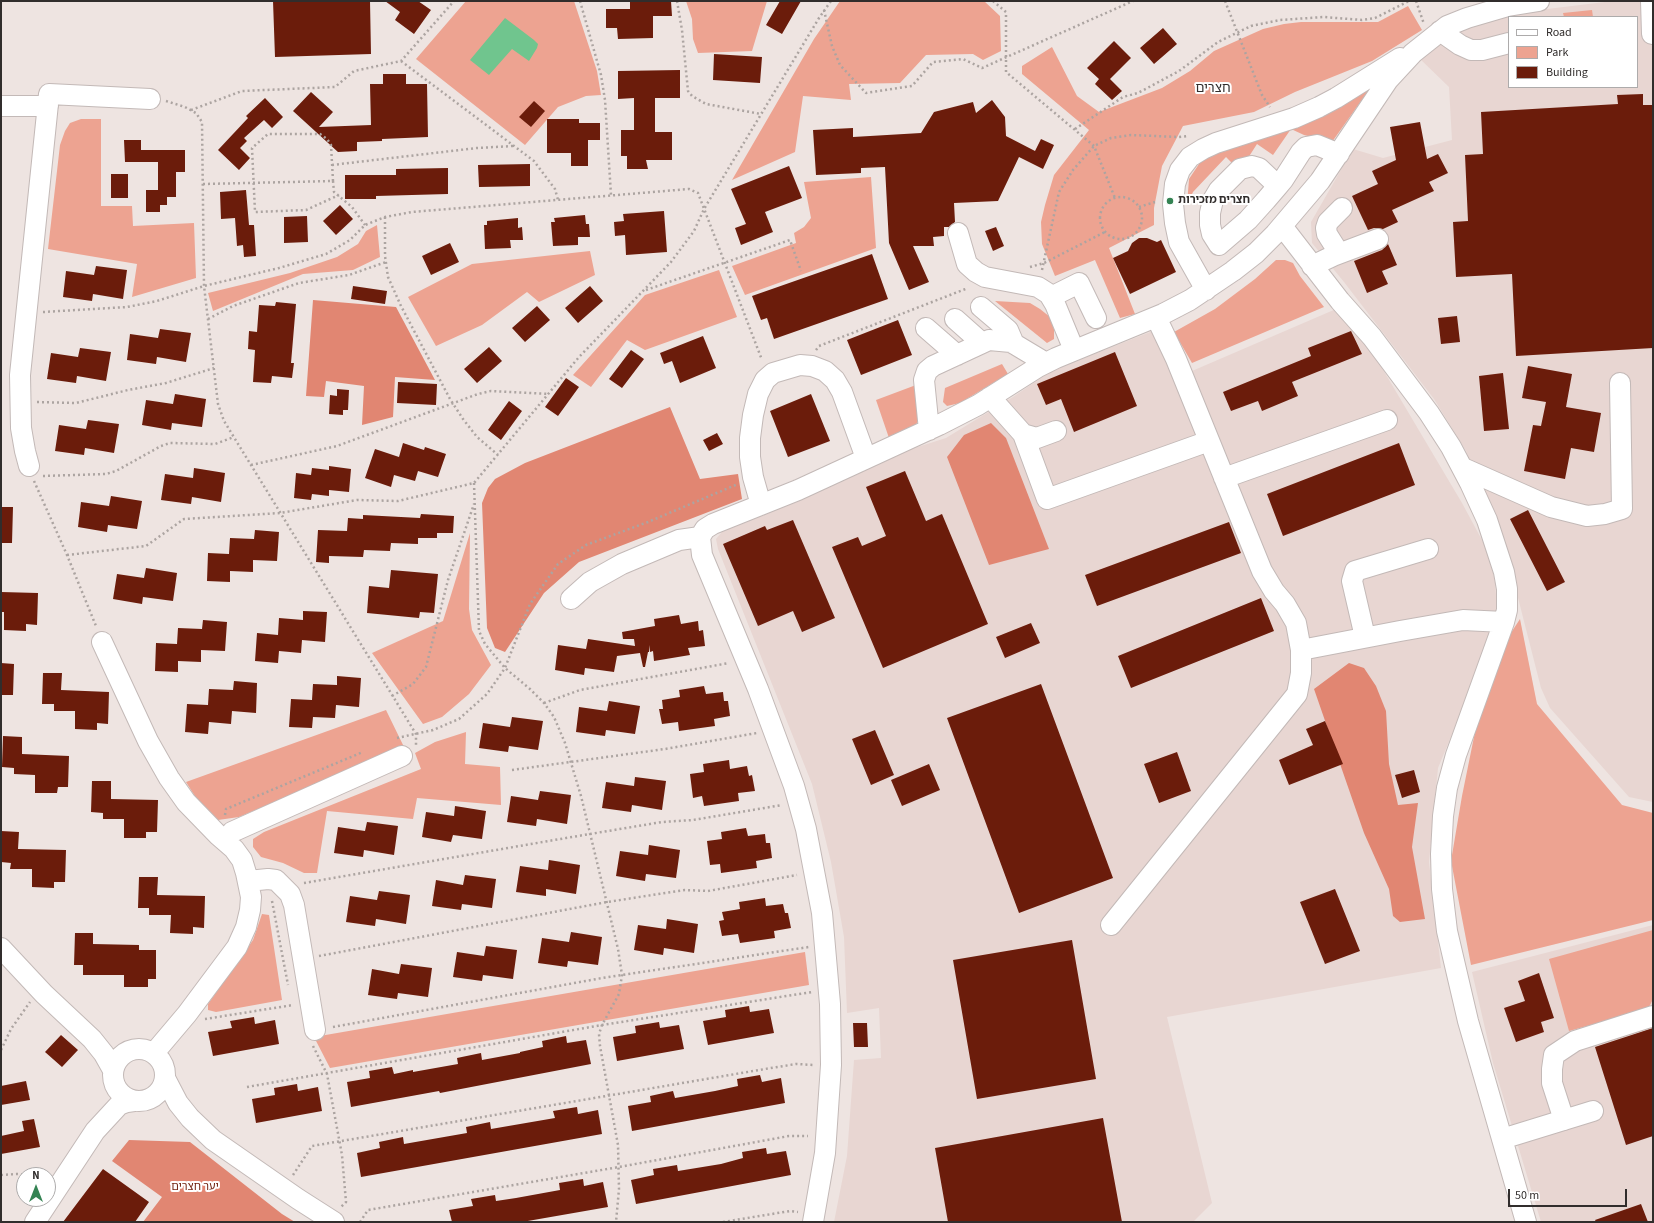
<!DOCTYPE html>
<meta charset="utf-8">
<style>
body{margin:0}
#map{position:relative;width:1654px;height:1223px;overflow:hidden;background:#eee4e1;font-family:"Source Sans 3",sans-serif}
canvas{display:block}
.frame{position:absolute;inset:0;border:2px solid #312d2c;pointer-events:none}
.legend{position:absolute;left:1508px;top:16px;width:130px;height:72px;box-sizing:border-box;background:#fff;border:1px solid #adabab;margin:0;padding:5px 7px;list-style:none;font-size:12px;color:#312d2c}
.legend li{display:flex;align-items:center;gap:8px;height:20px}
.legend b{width:20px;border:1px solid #adabab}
.north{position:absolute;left:16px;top:1167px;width:40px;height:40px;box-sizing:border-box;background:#fff;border:1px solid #adabab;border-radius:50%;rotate:0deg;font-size:11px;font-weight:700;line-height:16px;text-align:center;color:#312d2c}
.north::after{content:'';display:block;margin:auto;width:14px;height:18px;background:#348353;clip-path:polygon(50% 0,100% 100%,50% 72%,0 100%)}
.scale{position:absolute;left:1508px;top:1189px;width:119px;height:18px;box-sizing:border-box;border:2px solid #312d2c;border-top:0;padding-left:5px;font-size:12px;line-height:14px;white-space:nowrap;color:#312d2c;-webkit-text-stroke:3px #fff;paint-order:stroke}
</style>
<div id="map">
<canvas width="1654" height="1223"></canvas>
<div class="frame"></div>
<ul class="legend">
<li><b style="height:5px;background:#fff"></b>Road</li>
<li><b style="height:11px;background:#eda391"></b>Park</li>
<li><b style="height:11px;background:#6b1c0b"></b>Building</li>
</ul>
<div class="north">N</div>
<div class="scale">50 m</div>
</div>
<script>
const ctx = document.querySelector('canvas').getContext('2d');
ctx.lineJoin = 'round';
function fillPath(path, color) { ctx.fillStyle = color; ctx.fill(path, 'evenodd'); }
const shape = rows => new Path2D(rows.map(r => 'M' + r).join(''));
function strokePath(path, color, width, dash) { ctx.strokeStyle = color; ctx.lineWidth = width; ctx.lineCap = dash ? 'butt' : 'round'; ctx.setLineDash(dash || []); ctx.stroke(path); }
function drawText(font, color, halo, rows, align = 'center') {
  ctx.font = font + ' "Source Sans 3","Noto Sans Hebrew",sans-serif'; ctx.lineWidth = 4; ctx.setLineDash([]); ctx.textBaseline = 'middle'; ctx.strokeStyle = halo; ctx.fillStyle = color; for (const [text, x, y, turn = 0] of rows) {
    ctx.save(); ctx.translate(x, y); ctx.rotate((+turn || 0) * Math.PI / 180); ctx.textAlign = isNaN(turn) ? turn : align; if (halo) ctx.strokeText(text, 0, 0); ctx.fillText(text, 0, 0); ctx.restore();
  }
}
const built = shape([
 [1613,1,1653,1,1653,802,1629,797,1550,708,1541,688,1515,586,1466,451,1434,399,1344,282,1312,243,1311,222,1353,149,1383,158,1452,140,1449,87,1419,58,1466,26,1506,14],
 [1509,17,1637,17,1637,87,1509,87],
 [1336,309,1366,341,1462,503,1489,553,1495,582,1497,607,1479,669,1438,768,1429,862,1441,968,1167,1017,1212,1203,1193,1222,834,1222,847,1156,854,1060,881,1058,879,1008,847,1013,844,937,831,862,812,784,718,549,716,539,726,527,905,451,946,438,1013,397,1051,371,1163,327,1192,371],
 [1653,925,1653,1222,1541,1222,1493,1063,1472,972]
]);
const green = shape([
 [466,1,574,1,597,71,601,95,586,96,558,107,525,145,416,59],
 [686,1,767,1,752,51,698,53,693,39,692,19],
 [840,1,984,1,1000,16,1001,51,983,60,973,54,926,55,900,83,849,84,851,100,803,96,795,152,732,180,814,39],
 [1408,6,1422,30,1372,61,1295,92,1254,112,1183,126,1162,166,1154,208,1154,225,1109,248,1135,314,1120,318,1095,260,1055,276,1042,244,1041,222,1045,205,1054,175,1089,130,1022,74,1022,66,1052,47,1077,96,1099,112,1162,88,1190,71,1214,51,1263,29,1284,24,1301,22,1378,22],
 [1592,10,1593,17,1564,17,1563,13],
 [1376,80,1332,142,1304,135,1291,129,1273,155,1257,144,1248,158,1232,163,1226,157,1193,192,1187,205,1189,179,1203,158],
 [81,119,101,119,101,206,132,206,133,226,194,223,196,278,132,297,137,264,48,249,60,145,65,131,70,123],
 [871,177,876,248,745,295,732,266,796,243,794,233,804,227,811,218,804,182],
 [377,225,380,257,353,270,303,274,213,311,208,293,290,273,337,257,358,244,366,231],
 [590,251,595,275,539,302,527,292,482,325,436,346,408,297,472,264],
 [1276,260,1285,260,1293,263,1300,276,1324,307,1192,363,1174,332,1215,309,1255,279],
 [719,270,737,317,645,350,627,340,591,387,573,375,645,295],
 [995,301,1030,303,1040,309,1050,317,1054,329,1054,339,1047,343],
 [1002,364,1008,374,960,403,947,406,943,402,945,388],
 [916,385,919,418,916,425,889,438,876,400],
 [470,533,469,609,472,630,491,665,469,694,442,717,423,724,372,653,443,621],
 [1520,619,1537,704,1622,805,1653,813,1653,920,1471,965,1451,861,1462,796,1488,668],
 [386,710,404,747,239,817,218,820,208,817,186,782],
 [466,732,465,764,500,767,501,805,417,798,413,819,327,811,317,873,304,873,283,863,261,857,253,847,253,839,264,832,421,769,415,753,435,742],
 [262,914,269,915,282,1000,216,1012,208,1010,208,1004,253,940],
 [1653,930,1653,999,1648,1009,1569,1031,1549,959],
 [805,952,809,985,330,1068,314,1037]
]);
const forest = shape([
 [313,300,396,307,435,380,395,377,393,417,362,425,364,386,326,381,324,397,306,396],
 [670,407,700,479,738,474,742,499,579,562,544,593,505,652,495,648,487,628,482,503,488,488,495,479,525,463],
 [991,423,1006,438,1049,549,989,565,947,457,964,435],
 [1349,663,1364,668,1376,686,1386,711,1389,764,1398,805,1418,803,1412,847,1425,919,1400,922,1393,916,1389,889,1364,833,1314,689],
 [129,1140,190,1142,282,1214,295,1222,143,1222,162,1197,112,1161]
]);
const water = shape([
 [505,18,534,40,538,44,537,48,529,61,512,49,489,75,470,60]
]);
const building = shape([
 [273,1,370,1,371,54,275,57],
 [385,1,418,1,431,10,414,34,395,20,400,12],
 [630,1,671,1,672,16,653,16,653,38,618,39,617,28,606,28,606,9,630,9],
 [780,1,801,1,782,34,766,25],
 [1163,28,1177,44,1154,64,1140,48],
 [1114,41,1131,58,1110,79,1122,91,1112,100,1095,84,1099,79,1087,68],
 [714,54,762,57,760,83,713,80],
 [680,70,680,98,655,98,655,132,672,132,672,160,646,160,648,169,627,169,627,156,621,156,621,130,634,130,634,98,618,99,618,71],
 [383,74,406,74,406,84,427,84,428,137,382,139,382,141,357,142,357,151,338,152,293,111,311,92,333,112,319,127,371,125,370,84,383,84],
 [1643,94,1643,105,1653,105,1653,348,1516,356,1512,274,1456,277,1453,222,1468,221,1465,155,1483,154,1481,112,1618,104,1617,95],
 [265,98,283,117,272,128,264,120,244,138,247,141,240,148,250,158,239,170,218,150,248,118,246,116],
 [992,100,1005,117,1006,136,1035,151,1041,139,1054,145,1043,169,1019,157,998,201,954,203,955,222,949,227,944,227,944,236,933,237,934,246,913,246,929,282,909,290,889,243,885,167,861,168,861,173,816,175,813,130,853,128,853,137,921,133,934,112,973,102,976,113],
 [534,101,545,111,531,127,519,117],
 [547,119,579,119,579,123,600,123,600,140,588,140,588,166,571,166,571,153,547,153],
 [1420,122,1427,159,1438,154,1448,173,1429,182,1434,191,1392,210,1398,222,1383,229,1374,228,1368,230,1352,196,1378,184,1372,171,1396,160,1390,127],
 [124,140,141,140,141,150,185,150,185,172,176,172,176,197,167,197,167,205,160,205,160,212,146,212,146,190,158,190,158,162,125,162],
 [530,164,530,186,479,187,478,165],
 [789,166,802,198,765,212,773,232,741,245,735,228,746,224,731,189],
 [448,168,448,194,376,196,376,199,345,199,345,175,396,175,396,169],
 [111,174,128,174,128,198,111,198],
 [246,190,249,225,254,225,256,256,244,257,243,245,237,246,235,218,221,219,220,192],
 [340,205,353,219,336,235,323,221],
 [664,211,667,252,626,255,625,235,615,236,614,222,624,221,623,214],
 [585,215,586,224,589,224,590,237,578,237,578,245,553,246,551,222,555,222,554,218],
 [307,216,308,242,284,243,284,217],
 [518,218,518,228,522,227,523,240,510,240,511,248,485,249,484,225,487,225,487,221],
 [996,227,1004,246,993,251,985,231],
 [1139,238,1147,238,1157,242,1161,240,1176,272,1130,294,1113,258,1128,251,1132,243],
 [450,243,459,262,431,275,422,256],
 [1388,244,1397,265,1382,271,1388,284,1367,293,1354,261,1382,250],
 [872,254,888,299,774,339,767,318,761,320,752,296],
 [96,266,127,270,123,299,93,294,92,301,63,297,66,271,94,275],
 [353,286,387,291,385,304,351,299],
 [590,286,603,301,578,323,565,308],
 [276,302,296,304,291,363,294,363,292,378,272,376,271,383,253,382,255,350,248,349,249,331,257,332,259,305,275,306],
 [537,306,550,320,525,342,512,328],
 [1457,316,1460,342,1441,344,1438,318],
 [898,320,912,355,861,375,847,340],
 [160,329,191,333,186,362,157,357,156,364,127,360,130,334,158,338],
 [1351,331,1362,354,1292,382,1298,396,1262,411,1258,401,1231,411,1223,392,1311,356,1308,348],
 [703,336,716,368,680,383,672,361,664,364,660,353],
 [489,347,502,361,477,383,464,369],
 [80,348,111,352,106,381,77,376,76,383,47,379,51,353,78,357],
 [631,350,644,359,622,388,609,379],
 [1115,352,1137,406,1074,432,1061,399,1046,405,1037,384],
 [1528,366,1572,374,1566,407,1601,413,1594,452,1571,448,1565,479,1524,471,1533,425,1541,426,1546,402,1522,398],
 [1503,373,1509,429,1484,431,1479,376],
 [566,378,579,387,558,416,545,407],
 [398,382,437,384,436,405,397,403],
 [337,389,349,390,348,410,343,410,343,415,329,414,330,395,337,396],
 [175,394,206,399,202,427,172,423,171,430,142,425,146,400,173,404],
 [811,394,830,441,788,457,770,411],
 [509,401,522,411,501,440,488,430],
 [88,420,119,424,114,453,85,448,84,455,55,451,59,425,86,429],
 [717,433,723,444,709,451,703,440],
 [403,443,424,450,425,447,446,454,438,477,418,471,415,481,394,475,391,487,365,478,375,449,399,457],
 [1399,443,1415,485,1283,536,1267,494],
 [329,466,351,469,349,492,329,490,329,496,312,494,311,500,294,498,296,473,311,475,312,468,329,470],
 [194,468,225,473,221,502,192,497,191,504,161,500,165,474,193,478],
 [905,471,926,521,942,514,988,624,883,668,832,547,858,537,862,546,886,536,866,487],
 [111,496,142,501,137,529,108,525,107,532,78,527,81,502,109,506],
 [1,507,13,507,12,543,1,543],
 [1528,510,1565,582,1547,591,1510,519],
 [421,514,454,516,453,533,437,533,437,538,418,538,418,544,391,543,390,551,364,550,363,557,329,556,329,563,316,562,318,530,347,531,348,518,363,519,363,515,420,518],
 [793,520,835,618,802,632,793,611,758,626,723,544,765,526,767,530],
 [1229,522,1241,553,1097,606,1085,575],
 [255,530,279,532,277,561,253,560,253,572,230,571,230,582,207,581,208,553,229,554,230,538,254,539],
 [146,568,177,573,173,601,143,597,142,604,113,599,117,574,144,578],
 [391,570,438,574,434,613,420,612,419,618,367,613,369,586,389,588],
 [1,592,38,593,37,625,26,624,26,631,4,630,4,612,1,612],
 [1261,598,1274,631,1131,688,1118,656],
 [303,611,327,612,325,642,302,640,301,653,279,651,278,663,255,661,257,633,278,635,279,618,303,620],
 [679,615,681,624,698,621,699,631,703,630,705,646,688,648,690,655,654,661,653,651,650,652,649,645,649,652,648,652,645,667,643,667,640,653,617,656,614,672,585,668,584,675,555,670,558,645,586,649,588,639,635,646,634,639,623,639,622,632,655,626,654,619],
 [203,620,227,622,225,651,201,650,201,662,178,661,178,672,155,671,156,643,177,644,178,628,202,629],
 [1031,623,1040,643,1005,658,996,637],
 [1,663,14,664,13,695,1,695],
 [43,673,62,673,61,690,109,692,108,724,97,723,97,730,75,729,75,711,54,711,54,704,42,704],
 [337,676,361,678,359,707,336,705,335,718,313,717,312,728,289,727,291,699,312,700,313,684,337,685],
 [234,681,257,683,256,713,232,711,231,724,209,722,208,734,185,732,187,704,208,705,209,689,233,690],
 [1041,684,1113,878,1019,913,947,718],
 [704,686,706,694,723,692,724,701,728,701,730,716,714,719,715,726,679,731,678,722,662,724,659,709,663,709,662,700,680,697,679,690],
 [609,701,640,706,635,734,606,730,605,736,576,732,579,707,607,711],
 [512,717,543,721,538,750,509,746,508,752,479,748,483,723,510,727],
 [1325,721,1343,764,1289,785,1279,760,1313,745,1306,729],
 [875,730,894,775,871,785,852,739],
 [3,736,22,737,22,754,69,756,68,787,58,787,57,793,35,793,35,775,14,774,14,768,2,767],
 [1177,752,1191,791,1159,803,1144,764],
 [729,760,730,769,747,766,749,776,752,775,755,791,738,793,739,801,704,806,702,796,693,798,690,774,704,772,703,764],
 [929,764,940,790,902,806,891,780],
 [1414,770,1420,792,1402,798,1395,775],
 [635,777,666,781,662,810,632,805,631,812,602,808,606,782,634,786],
 [92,781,111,781,111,799,158,800,157,832,146,832,146,838,124,838,124,819,103,819,103,813,91,812],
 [540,791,571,795,567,824,537,819,536,826,507,822,511,796,538,800],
 [455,806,486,811,482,839,453,835,451,842,422,837,426,812,454,816],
 [367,822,398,826,394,855,364,850,363,857,334,853,338,827,365,831],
 [746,828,748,836,765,834,766,843,770,843,772,858,756,861,757,868,721,873,720,864,710,865,707,841,722,839,721,832],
 [1,831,19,832,18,849,66,850,65,882,54,882,54,888,32,887,32,869,10,869,11,863,1,862],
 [649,845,680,850,676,878,646,874,645,881,616,876,620,851,648,855],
 [549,860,580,865,576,894,546,889,546,896,516,892,520,866,548,870],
 [465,875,496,879,492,908,462,904,461,910,432,906,436,880,463,885],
 [139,877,158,877,157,895,205,896,204,928,193,927,193,934,170,933,171,915,149,915,149,908,138,908],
 [1335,889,1360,951,1325,964,1300,902],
 [379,891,410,895,406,924,376,919,375,926,346,922,350,896,377,900],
 [765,898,766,906,783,904,785,913,788,913,791,928,774,931,775,938,740,943,738,934,722,936,719,921,724,920,722,912,740,909,739,902],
 [667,919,698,924,694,953,664,948,663,955,634,950,638,925,666,929],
 [571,932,602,937,598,965,568,961,567,967,538,963,542,938,569,942],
 [75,933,93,933,93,944,139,945,139,950,156,950,156,979,148,979,148,987,124,987,124,975,83,975,83,965,74,965],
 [1072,940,1096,1079,977,1099,953,960],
 [486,946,517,950,513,979,483,975,482,981,453,977,457,952,484,956],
 [401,964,432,968,428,997,398,993,397,999,368,995,372,969,399,974],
 [1539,973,1554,1018,1541,1022,1544,1032,1516,1042,1504,1008,1525,1001,1518,981],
 [749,1006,750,1012,769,1009,774,1033,708,1045,703,1021,726,1017,725,1010],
 [254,1017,255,1024,275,1020,279,1044,213,1056,208,1032,232,1028,230,1021],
 [659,1022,660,1028,679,1025,684,1049,617,1061,613,1037,636,1033,635,1026],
 [853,1023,867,1023,868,1047,854,1047],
 [1653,1028,1653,1136,1626,1145,1595,1047],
 [61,1035,78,1050,62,1067,45,1052],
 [566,1036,567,1043,586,1040,591,1064,440,1093,439,1091,351,1107,347,1082,370,1078,369,1071,392,1067,394,1074,413,1070,413,1072,458,1064,457,1058,481,1053,482,1060,520,1053,520,1052,543,1047,542,1041],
 [760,1075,762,1082,781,1078,785,1103,632,1131,628,1106,651,1102,650,1096,673,1091,675,1098,715,1091,738,1086,737,1079],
 [26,1081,30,1100,1,1105,1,1086],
 [297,1084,298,1091,318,1087,322,1111,256,1123,252,1099,275,1095,274,1088],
 [577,1107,578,1114,598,1110,602,1134,361,1177,357,1153,380,1148,379,1142,403,1137,404,1144,467,1133,466,1127,490,1122,491,1129,555,1118,553,1111],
 [1103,1118,1122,1222,948,1222,935,1148],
 [34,1119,40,1147,1,1154,1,1136,24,1131,22,1121],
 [766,1148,767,1154,786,1151,791,1175,636,1204,631,1180,654,1175,653,1169,677,1165,678,1171,721,1164,743,1158,742,1152],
 [103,1169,149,1202,135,1222,63,1222],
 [583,1179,584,1186,603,1182,608,1207,522,1222,452,1222,449,1210,473,1206,471,1199,495,1195,496,1201,516,1198,560,1190,559,1183],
 [1641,1204,1648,1222,1596,1222,1595,1220]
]);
const path = shape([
 [580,1,601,75,605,100,611,195],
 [677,1,682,30,688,91,692,96,706,104,761,114],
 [993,1,1006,12,1006,72,1094,146,1115,198],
 [1225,1,1262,95,1270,107],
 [1416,1,1424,24],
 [824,10,832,46,840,65,866,93,912,86,933,62,963,59,982,68,1133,1],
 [401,61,534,161,555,189,558,200],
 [166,101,185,107,196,113,202,122,204,286,218,404,224,421,416,734,416,746],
 [191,110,242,91,335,87,354,71,401,61,454,1],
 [1075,129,1123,97,1138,93,1179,71,1218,42,1251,26,1280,20,1324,17,1362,20,1375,18,1409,1],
 [332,165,477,148,513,146],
 [333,181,331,145,327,139,320,134,268,134,252,148,255,212,306,210,339,195],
 [203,184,333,181,334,192,352,207,365,225],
 '1100 218a21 21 0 1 1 42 0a21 21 0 1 1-42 0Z',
 [1139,207,1155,202],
 [385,217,385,256,388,277,401,306,450,399,463,419,477,437,498,455],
 [1030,267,1044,263,1105,232],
 [1042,270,1059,192,1073,170,1094,146,1111,138,1131,135,1179,137,1189,136],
 [646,290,790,240,801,271],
 [43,312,127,307,157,301,204,286,279,268,326,254,350,240,365,225,385,217,412,212,689,189,698,193,762,360],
 [208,319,233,306,299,283,349,275,386,262],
 [816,350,819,346,968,288],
 [37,402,76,403,128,390,166,383,214,368],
 [251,465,337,446,478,394,491,391,549,394],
 [43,476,106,474,116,471,161,446,170,443,215,444,234,437],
 [34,481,67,555,96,626],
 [474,483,479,631,485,644,505,668,530,689,544,703,554,717,565,743,581,796,618,949,622,975,619,994,602,1025,599,1034,600,1046,618,1145,619,1189,616,1222],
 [67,555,146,546,184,519,280,513,357,500,398,501,474,483,579,357,671,262,694,231,704,209,819,18,831,1],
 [392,696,413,684,426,667,448,580,474,504],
 [544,703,580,690,729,663],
 [397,738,433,730,459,719,487,694,505,668,530,604,558,564,586,545,648,522,738,484],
 [512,770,665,749,757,733],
 [225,815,226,809,363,752],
 [304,883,566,838,662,822,693,820,782,805],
 [272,901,288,985],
 [319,956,607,902,685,890,708,891,797,875],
 [205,1019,293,1005],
 [333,1027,602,978,809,947],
 [313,1046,327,1074,342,1155,346,1202,341,1207],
 [1,1050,11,1029,30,1002],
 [247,1087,602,1025,812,992],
 [1,1175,17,1174,30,1175],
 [293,1175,312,1146,765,1069,796,1064,814,1065],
 [360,1222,368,1210,619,1167,789,1136,808,1136],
 [723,1222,790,1211,798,1212]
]);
const minor = shape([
 [1651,1,1652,34],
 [1440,31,1460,45,1471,50,1482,50,1509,43],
 [1,106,48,106],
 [1278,186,1259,168,1252,166,1240,169,1219,190,1213,200,1210,213,1210,225,1212,234,1219,245,1248,220,1266,200,1278,186,1283,180,1301,152,1306,147,1317,145,1339,154],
 [1282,226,1340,301,1372,337,1429,413,1451,447,1470,483,1487,520,1504,572,1507,589,1507,610,1504,622,1456,755,1447,788,1443,816,1441,854,1442,889,1447,931,1468,1021,1526,1222],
 [958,233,967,264,976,272,985,277,1038,287,1049,294,1055,304,1074,350],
 [1339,253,1327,234,1326,228,1328,222,1342,208],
 [1312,266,1333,256,1378,239],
 [1206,290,1179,242,1175,223,1173,204,1175,184,1180,170,1190,157,1203,149,1216,143,1294,118,1319,107,1336,98,1400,58],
 [1051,297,1079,283,1096,318],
 [981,307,1008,330,1014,344],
 [955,319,982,343],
 [926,328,957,355],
 [990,397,1023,434,1037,438,1056,431],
 [929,430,924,380,927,371,933,366,989,340,1011,342,1046,363],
 [1023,434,1047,499,1209,441],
 [29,466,25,451,21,428,20,375,49,94,150,99],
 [1463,468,1551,507,1587,516,1605,514,1622,509,1620,383],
 [1224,478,1387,420],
 [761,505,753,477,750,457,750,438,753,415,758,394,765,380,773,373,800,365,812,366,825,371,835,380,842,392,866,458],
 [571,599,590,582,622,564,679,540,700,537],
 [1365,637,1352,581,1355,571,1428,549],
 [102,642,148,741,169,778,186,802,219,836,234,849,242,860,246,873,251,897,250,910,246,927,237,947,187,1014,154,1053],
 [1301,650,1400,631,1463,620,1504,622],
 [225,840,232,832,402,756],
 [248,881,268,879,276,880,290,894,294,905,315,1030],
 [1111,925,1297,694,1301,673,1301,650,1296,623,1285,604,1274,591,1262,571,1176,359,1156,317],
 [1,948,44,994,92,1039,104,1054,113,1070],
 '113 1075a26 26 0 1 1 52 0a26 26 0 1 1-52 0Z',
 [165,1078,178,1103,190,1118,213,1140,298,1199,334,1222],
 [1564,1120,1552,1083,1552,1069,1554,1055,1575,1041,1653,1016],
 [1502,1139,1593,1111],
 [35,1222,95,1131,119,1105,127,1102,134,1101],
 [813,1222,825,1153,831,1065,830,1004,822,913,806,829,794,786,758,689,702,555,700,537,705,529,713,524,798,490,939,425,978,405,1038,367,1056,358,1163,314,1190,300,1233,271,1256,253,1275,234,1320,181,1388,80,1413,53,1447,26,1467,18,1508,6,1539,1]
]);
const markers = [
 [1170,201,4,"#348353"]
];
const poiNames = [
 ["חצרים מזכירות",1178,201]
];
const parkNames = [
 ["יער חצרים",195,1188]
];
const quarterNames = [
 ["חצרים",1213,89]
];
fillPath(built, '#e8d6d2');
fillPath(green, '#eda391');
fillPath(forest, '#e18672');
fillPath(water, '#70c58e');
fillPath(building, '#6b1c0b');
strokePath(minor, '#c3b9b7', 22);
strokePath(path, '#aca4a1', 2.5, [2, 3]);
strokePath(minor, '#fff', 20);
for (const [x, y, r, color] of markers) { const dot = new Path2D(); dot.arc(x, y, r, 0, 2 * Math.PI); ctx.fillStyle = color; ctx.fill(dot); strokePath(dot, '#fff', 1.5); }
drawText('bold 11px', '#312d2c', '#fff', poiNames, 'left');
drawText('11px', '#6d1d0b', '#fff', parkNames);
drawText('13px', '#312d2c', '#fff', quarterNames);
</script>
